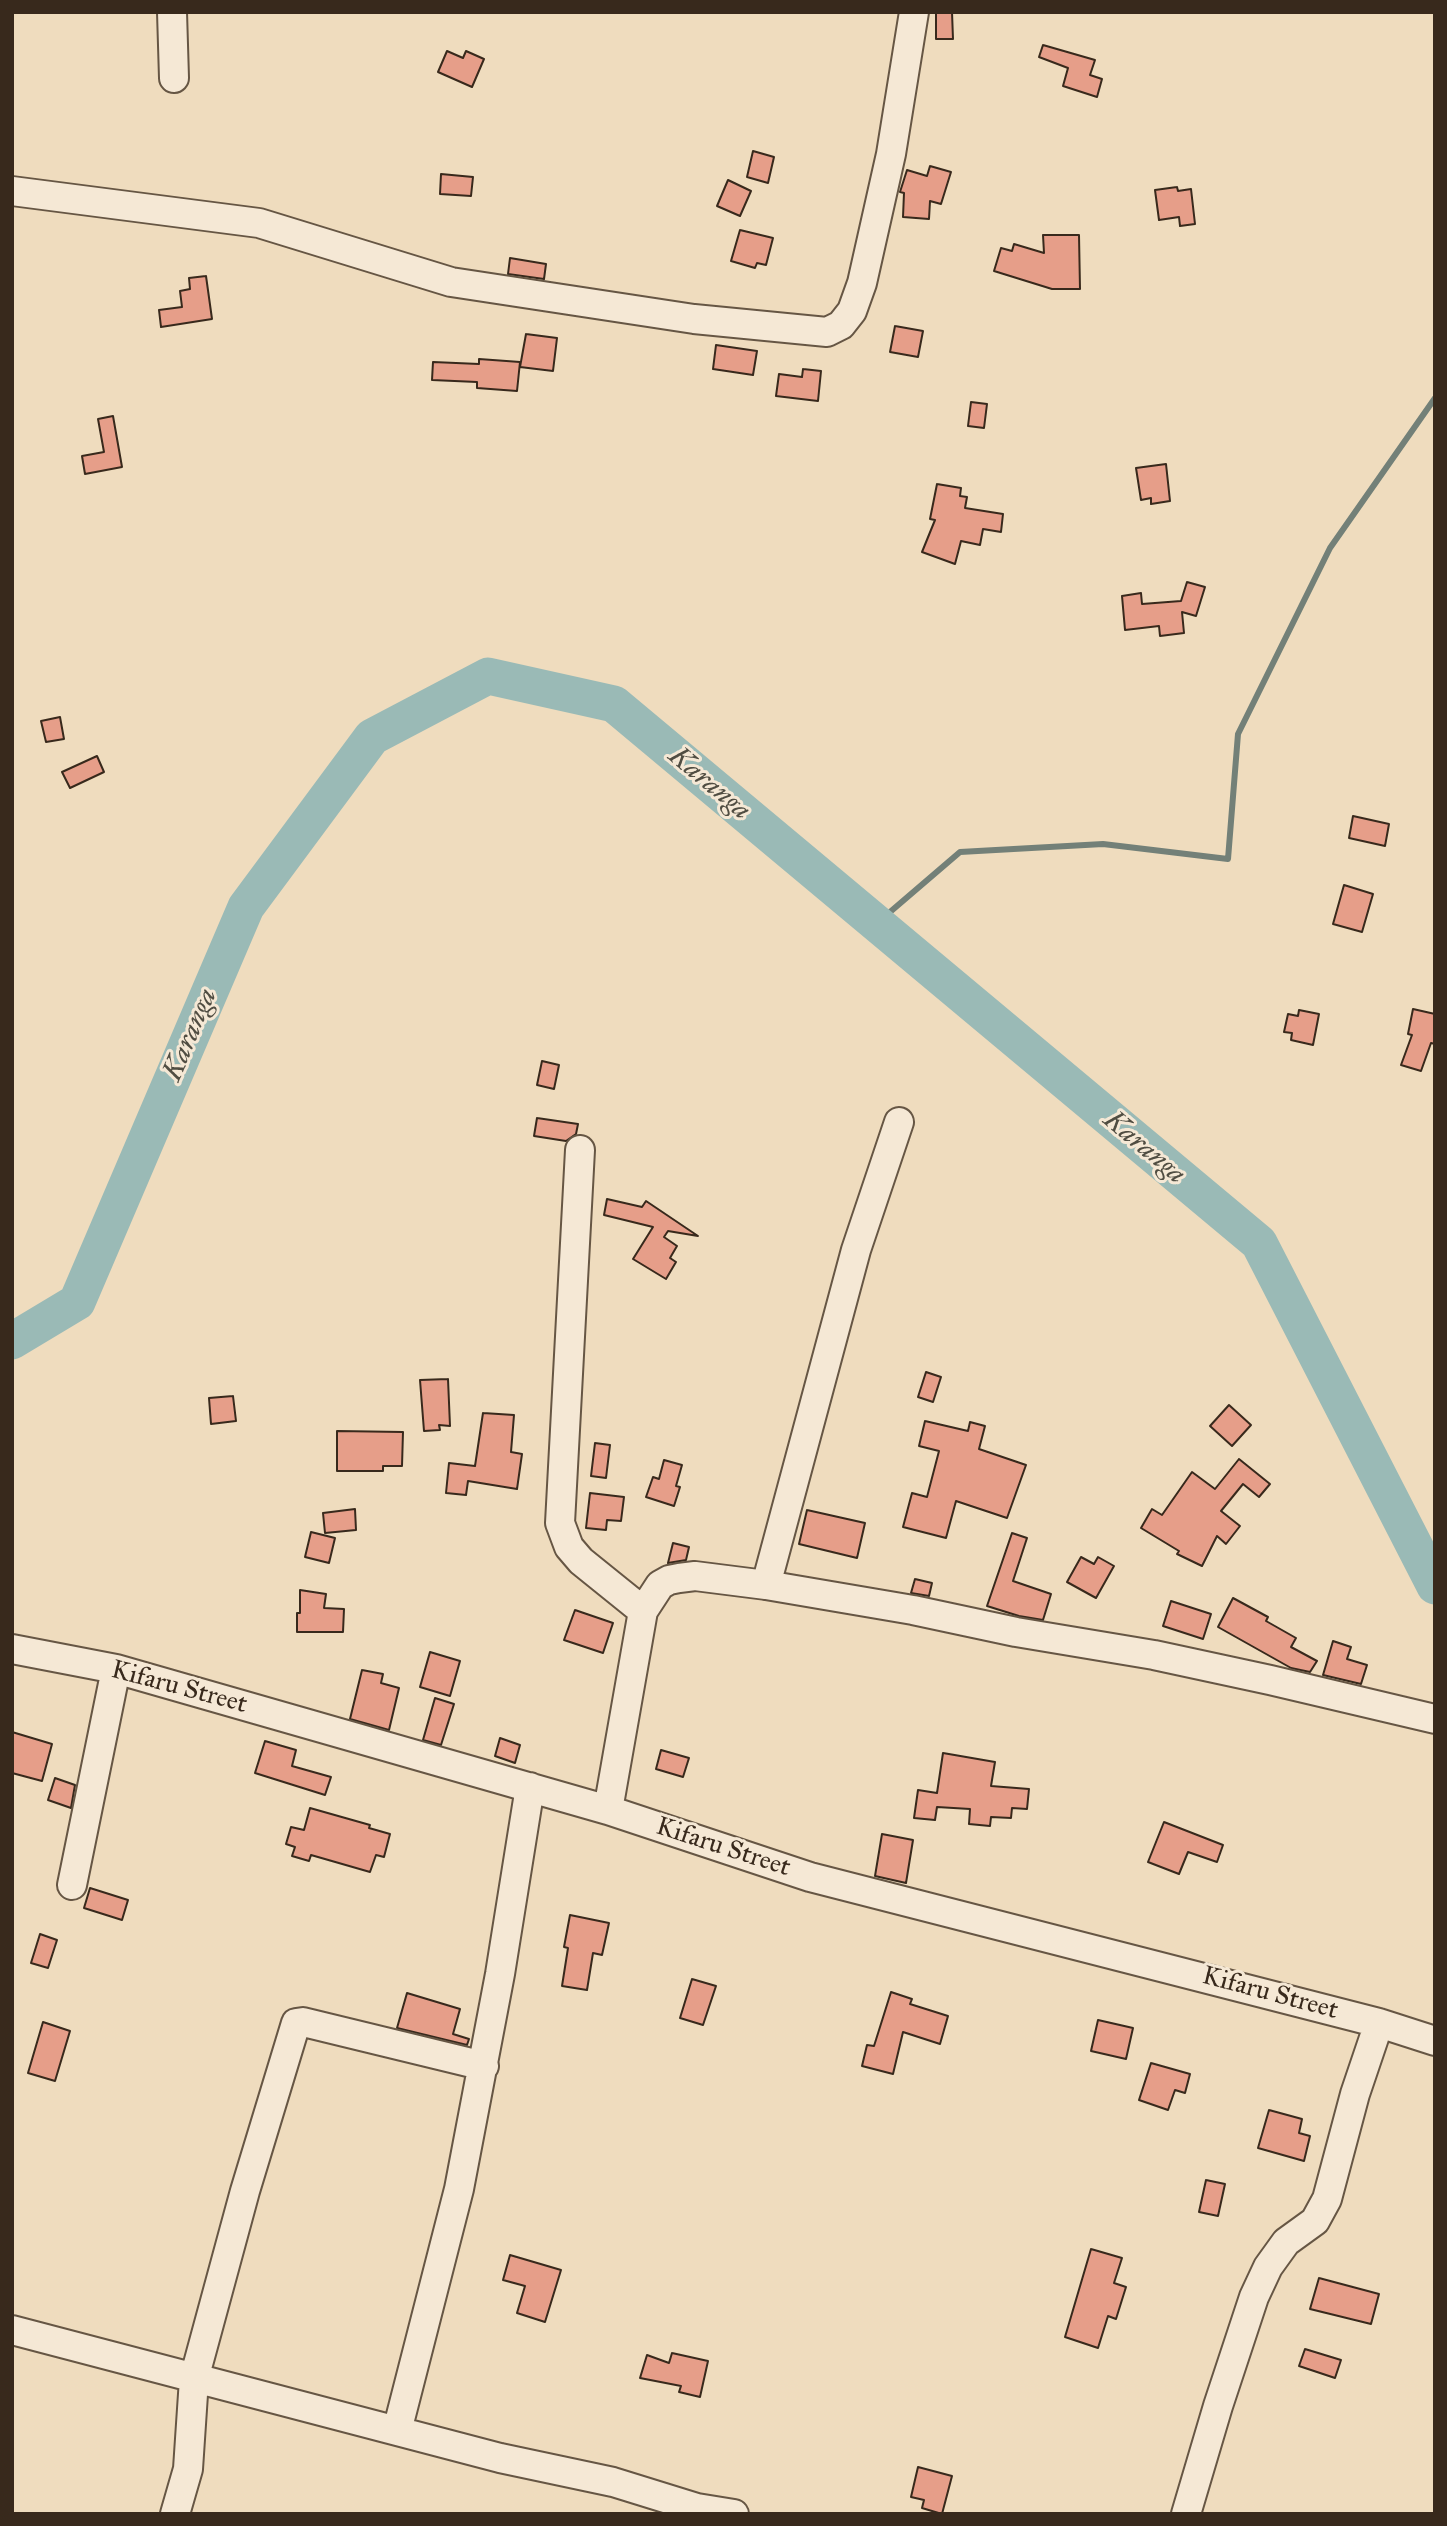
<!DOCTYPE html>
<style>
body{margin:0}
#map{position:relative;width:1447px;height:2526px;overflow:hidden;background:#efdcbe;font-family:"IM FELL Great Primer",serif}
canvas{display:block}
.frame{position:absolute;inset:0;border:14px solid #38291c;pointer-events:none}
</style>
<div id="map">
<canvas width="1447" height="2526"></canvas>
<div class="frame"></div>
</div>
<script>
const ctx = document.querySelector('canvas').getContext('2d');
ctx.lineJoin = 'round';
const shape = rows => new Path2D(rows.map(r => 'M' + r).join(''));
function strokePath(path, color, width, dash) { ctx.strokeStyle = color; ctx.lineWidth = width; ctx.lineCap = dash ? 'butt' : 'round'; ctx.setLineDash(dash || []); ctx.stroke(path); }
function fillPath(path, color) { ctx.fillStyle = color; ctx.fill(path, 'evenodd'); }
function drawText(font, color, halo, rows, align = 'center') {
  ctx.font = font + ' "IM FELL Great Primer",serif'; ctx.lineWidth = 6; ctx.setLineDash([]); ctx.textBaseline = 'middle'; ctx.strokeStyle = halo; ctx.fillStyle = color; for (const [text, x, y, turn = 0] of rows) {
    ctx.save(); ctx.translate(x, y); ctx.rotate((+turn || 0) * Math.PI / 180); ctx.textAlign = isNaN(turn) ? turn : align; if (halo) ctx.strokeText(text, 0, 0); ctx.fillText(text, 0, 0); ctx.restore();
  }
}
const stream = shape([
 [876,924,960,852,1103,844,1228,859,1238,734,1330,548,1435,398]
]);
const river = shape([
 [12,1341,77,1302,246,907,372,737,488,676,614,704,1259,1243,1435,1586]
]);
const building = shape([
 [936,12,952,12,953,39,936,39,936,12],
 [1043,45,1095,60,1090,75,1102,79,1097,97,1063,86,1068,68,1039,57,1043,45],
 [447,51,463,58,466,51,484,59,472,87,438,72,447,51],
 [753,151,774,157,768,183,747,177,753,151],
 [930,166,951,172,941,204,930,201,929,219,903,217,904,193,900,192,907,170,927,176,930,166],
 [441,174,473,177,471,196,440,194,441,174],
 [728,180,751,191,740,216,717,206,728,180],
 [1177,187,1178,191,1191,189,1195,224,1180,226,1179,217,1159,220,1155,190,1177,187],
 [740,230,773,238,766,265,757,263,755,268,731,261,740,230],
 [1043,235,1079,235,1080,289,1052,289,994,271,1001,248,1012,251,1014,244,1044,253,1043,235],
 [510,258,546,264,544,279,508,274,510,258],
 [206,276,212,319,161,327,159,310,182,307,180,291,190,289,189,278,206,276],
 [895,326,923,331,918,357,890,352,895,326],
 [526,334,557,338,553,371,520,367,526,334],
 [716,345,757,351,753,375,713,369,716,345],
 [479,359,520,362,517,391,477,388,477,382,432,380,433,362,479,364,479,359],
 [803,369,821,371,818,401,776,396,779,374,802,377,803,369],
 [971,402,987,404,984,428,968,426,971,402],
 [113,416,122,467,85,474,82,456,104,452,98,419,113,416],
 [1166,464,1170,501,1151,504,1151,498,1141,500,1136,468,1166,464],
 [937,484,961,488,960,496,967,497,965,508,1003,514,1001,532,983,529,980,545,961,541,955,564,922,552,935,520,930,519,937,484],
 [1187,582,1205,587,1196,616,1182,612,1184,633,1160,636,1159,626,1125,630,1122,596,1141,593,1142,604,1181,601,1187,582],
 [60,717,64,739,46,742,41,721,60,717],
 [97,756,104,772,70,788,62,772,97,756],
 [1353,816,1389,824,1385,846,1349,838,1353,816],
 [1344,885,1373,894,1362,932,1333,924,1344,885],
 [1413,1009,1435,1014,1435,1044,1431,1043,1421,1071,1401,1065,1412,1035,1408,1034,1413,1009],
 [1299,1010,1319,1014,1313,1045,1291,1040,1292,1033,1284,1032,1288,1014,1298,1016,1299,1010],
 [542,1061,559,1065,554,1089,537,1085,542,1061],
 [537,1118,578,1124,576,1134,566,1141,534,1136,537,1118],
 [607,1199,642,1207,646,1201,698,1236,668,1231,664,1237,677,1246,670,1258,676,1262,666,1279,633,1259,653,1227,604,1215,607,1199],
 [926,1372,941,1377,933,1402,918,1397,926,1372],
 [448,1379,450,1426,439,1425,440,1430,424,1431,420,1380,448,1379],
 [233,1396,236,1421,211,1424,209,1398,233,1396],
 [1229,1405,1251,1425,1232,1446,1210,1426,1229,1405],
 [483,1413,514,1415,511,1452,522,1454,517,1489,468,1481,466,1495,446,1493,449,1463,475,1466,483,1413],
 [925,1421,968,1431,970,1422,985,1426,979,1449,1026,1465,1007,1518,956,1501,946,1538,903,1527,912,1493,927,1497,939,1451,919,1446,925,1421],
 [337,1431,403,1432,402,1466,383,1466,383,1471,337,1471,337,1431],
 [595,1443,610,1445,606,1478,591,1476,595,1443],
 [1239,1459,1270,1484,1259,1497,1243,1484,1221,1511,1240,1526,1226,1544,1217,1536,1202,1566,1177,1554,1179,1551,1141,1528,1152,1509,1162,1515,1192,1472,1215,1489,1239,1459],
 [664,1460,682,1465,676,1486,680,1487,674,1506,646,1497,653,1477,659,1479,664,1460],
 [590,1493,624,1497,621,1521,607,1520,606,1530,586,1528,590,1493],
 [355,1509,356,1530,325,1533,323,1513,355,1509],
 [807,1510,865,1523,857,1558,799,1544,807,1510],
 [311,1532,335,1538,329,1563,305,1557,311,1532],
 [1012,1533,1027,1538,1013,1581,1051,1594,1043,1620,1019,1616,987,1606,1012,1533],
 [673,1543,689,1547,686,1560,668,1563,673,1543],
 [1081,1557,1094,1564,1098,1557,1114,1566,1096,1598,1067,1582,1081,1557],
 [915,1579,932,1583,929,1596,911,1593,915,1579],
 [300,1590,326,1594,324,1608,344,1609,343,1632,297,1632,297,1613,300,1613,300,1590],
 [1233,1598,1268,1617,1266,1621,1296,1638,1291,1647,1317,1661,1310,1672,1291,1668,1218,1627,1233,1598],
 [1171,1601,1211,1614,1203,1639,1163,1626,1171,1601],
 [575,1610,613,1623,603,1653,564,1640,575,1610],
 [1333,1641,1351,1647,1347,1659,1367,1665,1361,1684,1323,1675,1333,1641],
 [430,1652,460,1661,450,1696,420,1687,430,1652],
 [362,1670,383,1674,381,1683,399,1688,389,1730,350,1719,362,1670],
 [435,1698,454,1704,441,1745,423,1740,435,1698],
 [12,1732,52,1744,42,1781,12,1773,12,1732],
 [500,1738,520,1745,515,1763,495,1756,500,1738],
 [265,1741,296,1750,292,1766,331,1777,325,1795,255,1773,265,1741],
 [661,1750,689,1758,683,1777,656,1769,661,1750],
 [943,1753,995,1762,991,1786,1029,1789,1027,1809,1012,1808,1011,1818,991,1817,990,1826,969,1824,970,1809,937,1807,935,1820,914,1818,918,1790,937,1793,943,1753],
 [55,1778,75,1785,71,1808,48,1800,55,1778],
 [310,1808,370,1825,369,1828,390,1834,384,1857,376,1855,370,1872,311,1855,309,1861,292,1856,295,1847,286,1844,291,1827,304,1830,310,1808],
 [1164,1822,1223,1845,1217,1862,1188,1852,1179,1874,1148,1862,1164,1822],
 [882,1834,913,1840,906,1883,875,1876,882,1834],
 [90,1888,128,1900,122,1920,84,1908,90,1888],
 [570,1915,609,1923,602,1955,593,1953,587,1990,562,1986,568,1948,564,1947,570,1915],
 [40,1934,57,1940,48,1968,31,1963,40,1934],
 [692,1979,716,1986,703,2025,680,2018,692,1979],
 [891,1992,912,1999,910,2004,948,2016,940,2044,903,2032,893,2074,862,2066,867,2045,874,2046,891,1992],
 [407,1993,460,2009,453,2034,469,2039,467,2045,397,2028,407,1993],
 [1098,2020,1133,2028,1126,2059,1091,2051,1098,2020],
 [43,2022,70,2031,55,2081,28,2073,43,2022],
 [1151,2063,1190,2074,1185,2093,1175,2090,1168,2110,1139,2100,1151,2063],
 [1269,2110,1302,2119,1299,2133,1310,2136,1304,2161,1258,2148,1269,2110],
 [1206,2180,1225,2184,1218,2216,1199,2212,1206,2180],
 [1091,2249,1122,2258,1114,2283,1126,2287,1116,2319,1108,2316,1098,2348,1065,2337,1091,2249],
 [510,2255,561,2270,545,2322,517,2313,525,2286,503,2280,510,2255],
 [1319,2278,1379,2294,1371,2324,1310,2309,1319,2278],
 [1305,2349,1341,2360,1335,2378,1299,2366,1305,2349],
 [672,2353,708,2361,700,2397,679,2392,681,2386,640,2378,647,2355,669,2363,672,2353],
 [918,2467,952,2476,942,2514,922,2508,924,2500,911,2497,918,2467]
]);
const minor = shape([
 [172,12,174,78],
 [12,191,259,223,451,282,694,319,827,332,841,325,852,311,862,283,891,154,914,12],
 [580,1150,560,1523,569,1547,581,1561,643,1611],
 [766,1585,856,1250,899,1122],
 [12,1649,116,1669,608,1810,810,1877,1379,2023,1435,2041],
 [608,1810,643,1611,660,1585,669,1580,679,1578,695,1576,766,1585,913,1610,1016,1632,1154,1655,1270,1680,1435,1719],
 [72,1885,116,1669],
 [12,2330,500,2458,613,2482,697,2508,734,2514],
 [397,2431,459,2189,500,1974,530,1787],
 [175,2514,188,2469,194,2379,245,2191,296,2023,303,2022,484,2066],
 [1186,2514,1218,2406,1254,2297,1268,2267,1286,2242,1315,2221,1327,2199,1355,2094,1379,2023]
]);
const streetNames = [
 ["Kifaru Street",179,1688,15],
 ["Kifaru Street",723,1848,18],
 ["Kifaru Street",1270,1994,15]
];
const waterNames = [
 ["Karanga",709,784,40],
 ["Karanga",191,1035,-67],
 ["Karanga",1144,1148,40]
];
strokePath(stream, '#738078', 6);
strokePath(river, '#9abab6', 37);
fillPath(building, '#e69e89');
strokePath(building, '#38291c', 2);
strokePath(minor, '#665644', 32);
strokePath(minor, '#f5e8d5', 28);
drawText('26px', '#38291c', '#f5e8d5', streetNames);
drawText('italic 28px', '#504d42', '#f5e8d5', waterNames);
</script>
